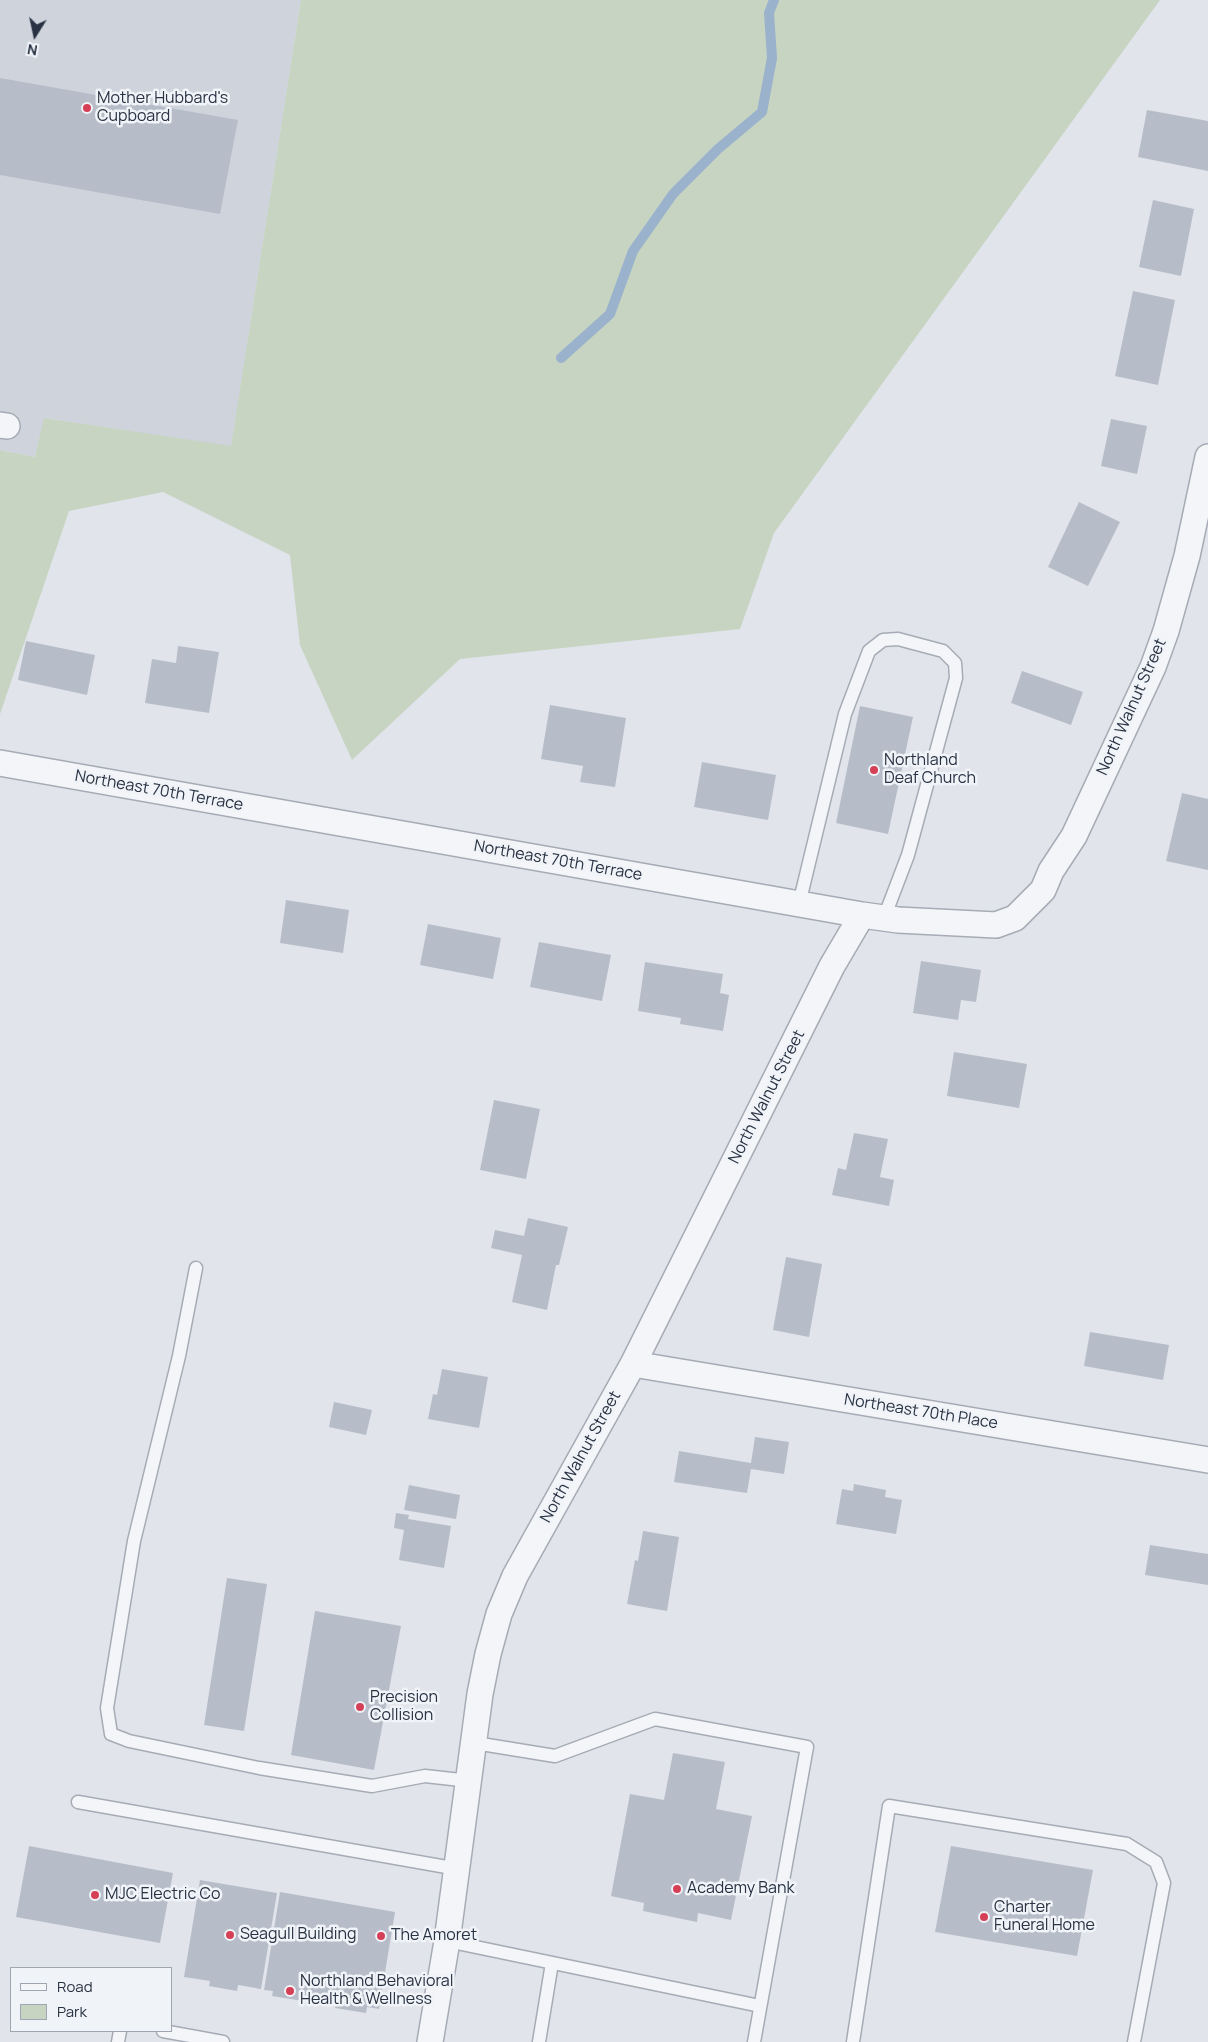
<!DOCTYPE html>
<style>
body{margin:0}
#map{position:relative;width:1208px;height:2042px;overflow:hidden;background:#e1e4ea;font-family:Manrope,sans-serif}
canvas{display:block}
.legend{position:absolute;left:10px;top:1967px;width:162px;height:65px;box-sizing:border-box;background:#f0f3f7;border:1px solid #a0a6af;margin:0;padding:6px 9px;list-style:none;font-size:15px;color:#283243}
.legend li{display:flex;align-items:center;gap:10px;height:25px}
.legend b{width:25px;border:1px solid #a0a6af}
.north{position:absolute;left:10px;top:10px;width:50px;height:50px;-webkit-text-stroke:4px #f0f3f7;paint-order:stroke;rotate:190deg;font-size:14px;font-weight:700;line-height:20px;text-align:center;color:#283243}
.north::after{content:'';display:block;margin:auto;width:18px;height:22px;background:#283243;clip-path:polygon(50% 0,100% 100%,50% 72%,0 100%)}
</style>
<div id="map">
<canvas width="1208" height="2042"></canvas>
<ul class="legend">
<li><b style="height:6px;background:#f4f5f8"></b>Road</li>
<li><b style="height:14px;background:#c6d4c1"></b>Park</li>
</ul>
<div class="north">N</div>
</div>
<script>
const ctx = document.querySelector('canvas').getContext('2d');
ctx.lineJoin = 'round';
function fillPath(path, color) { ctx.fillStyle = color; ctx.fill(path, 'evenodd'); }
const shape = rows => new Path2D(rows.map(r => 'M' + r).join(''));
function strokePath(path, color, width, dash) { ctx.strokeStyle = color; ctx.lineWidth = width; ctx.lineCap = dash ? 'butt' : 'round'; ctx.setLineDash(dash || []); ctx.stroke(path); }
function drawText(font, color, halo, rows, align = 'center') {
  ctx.font = font + ' Manrope,sans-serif'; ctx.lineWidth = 5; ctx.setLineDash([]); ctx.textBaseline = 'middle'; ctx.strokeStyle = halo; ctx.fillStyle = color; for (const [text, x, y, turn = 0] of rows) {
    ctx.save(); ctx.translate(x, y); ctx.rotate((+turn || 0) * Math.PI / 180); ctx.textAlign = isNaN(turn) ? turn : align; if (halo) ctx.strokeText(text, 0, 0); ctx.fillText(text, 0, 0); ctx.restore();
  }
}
const built = shape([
 [0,0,301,0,231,447,45,418,35,457,0,450]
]);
const green = shape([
 [301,0,1160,0,774,533,740,629,460,659,352,760,300,645,290,555,163,492,69,511,0,714,0,450,35,457,44,418,231,446]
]);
const stream = shape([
 [561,358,610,314,633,251,673,194,718,149,762,112,772,58,769,13,774,0]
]);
const building = shape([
 [0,78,238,120,220,214,0,175],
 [1147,110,1208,121,1208,171,1138,157],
 [1153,200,1194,209,1181,276,1139,267],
 [1133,291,1175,300,1158,385,1115,376],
 [1111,419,1147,426,1137,474,1101,466],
 [1079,502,1120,522,1088,586,1048,567],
 [26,641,95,655,87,695,18,680],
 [178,646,219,652,209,713,145,703,152,659,176,663],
 [1022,671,1083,692,1071,725,1011,703],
 [550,705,626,718,615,787,580,782,583,766,541,759],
 [860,706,913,717,888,834,836,823],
 [702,762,776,775,768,820,694,807],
 [1182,793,1208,799,1208,870,1166,861],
 [286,900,349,910,343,953,280,943],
 [428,924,501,938,493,979,420,965],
 [539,942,611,955,602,1001,530,987],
 [921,961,981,970,976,1002,961,1000,958,1020,913,1013],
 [645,962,723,974,720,993,729,995,723,1031,680,1024,681,1018,638,1011],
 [954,1052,1027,1064,1019,1108,947,1096],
 [494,1100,540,1109,526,1179,480,1170],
 [854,1133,888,1139,880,1177,894,1180,889,1206,832,1195,838,1168,846,1170],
 [528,1218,568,1227,559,1265,556,1265,547,1310,512,1302,522,1255,491,1248,495,1230,524,1236],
 [786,1257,822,1264,809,1337,773,1330],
 [1090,1332,1169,1345,1163,1380,1084,1366],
 [442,1369,488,1377,479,1428,428,1419,433,1394,437,1395],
 [334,1402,372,1410,366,1435,329,1427],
 [755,1437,789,1442,784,1474,751,1469,747,1493,674,1482,679,1451,751,1463],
 [854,1484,886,1490,885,1497,902,1500,896,1534,836,1524,842,1489,853,1491],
 [409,1485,460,1495,456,1519,404,1510],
 [396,1513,409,1515,408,1519,451,1526,444,1568,399,1560,404,1530,394,1528],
 [643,1531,679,1537,667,1611,627,1604,635,1560,638,1561],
 [1150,1545,1208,1554,1208,1585,1145,1575],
 [227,1578,267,1584,244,1731,204,1725],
 [315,1611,401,1626,374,1770,291,1755],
 [673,1753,725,1762,716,1809,752,1816,731,1920,698,1913,697,1922,643,1911,644,1903,611,1896,630,1794,664,1800],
 [29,1846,173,1873,160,1943,16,1917],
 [951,1846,1093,1870,1077,1956,935,1932],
 [200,1880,277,1893,261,1989,238,1985,237,1991,209,1986,210,1981,184,1977],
 [280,1892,395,1912,379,2009,367,2007,366,2013,335,2008,336,2002,303,1997,303,2001,272,1996,273,1991,264,1990]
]);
const lane = shape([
 [799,904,845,714,869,651,883,640,898,639,943,651,955,663,956,678,908,855,884,918],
 [196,1268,179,1356,134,1541,107,1708,111,1734,129,1741,259,1768,372,1786,425,1776,470,1781],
 [475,1743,555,1756,655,1719,807,1747,754,2042],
 [78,1802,458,1869],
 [447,1941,760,2006],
 [163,2031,223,2042],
 [118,2042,120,2031],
 [539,2042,552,1963],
 [853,2042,889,1806,1127,1844,1156,1862,1164,1883,1134,2042]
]);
const street = shape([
 [0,425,7,426],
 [0,763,862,915,898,920,996,925,1015,918,1043,890,1051,871,1074,836,1153,667,1166,631,1187,556,1208,457],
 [633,1364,1208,1460],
 [430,2042,447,1941,480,1694,488,1654,499,1614,515,1576,633,1364,832,966,862,915]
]);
const markers = [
 [87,108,5,"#d54056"],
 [874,770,5,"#d54056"],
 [360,1707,5,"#d54056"],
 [677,1889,5,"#d54056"],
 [95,1895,5,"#d54056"],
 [984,1917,5,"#d54056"],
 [230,1935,5,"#d54056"],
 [381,1936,5,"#d54056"],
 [290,1991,5,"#d54056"]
];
const poiNames = [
 ["Mother Hubbard's",97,99],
 ["Cupboard",97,117],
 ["Northland",884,761],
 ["Deaf Church",884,779],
 ["Precision",370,1698],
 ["Collision",370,1716],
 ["Academy Bank",687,1889],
 ["MJC Electric Co",105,1895],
 ["Charter",994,1908],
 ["Funeral Home",994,1926],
 ["Seagull Building",240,1935],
 ["The Amoret",391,1936],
 ["Northland Behavioral",300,1982],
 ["Health & Wellness",300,2000]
];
const streetNames = [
 ["North Walnut Street",1132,707,-66],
 ["Northeast 70th Terrace",159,791,10],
 ["Northeast 70th Terrace",558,861,10],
 ["North Walnut Street",767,1097,-63],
 ["Northeast 70th Place",921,1412,9],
 ["North Walnut Street",581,1457,-61]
];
fillPath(built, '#ced3dc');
fillPath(green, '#c6d4c1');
strokePath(stream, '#9ab2cc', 10);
fillPath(building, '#b7bdc8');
strokePath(lane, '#a6abb5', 15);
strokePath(street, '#a6abb5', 28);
strokePath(lane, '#f4f5f8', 12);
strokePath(street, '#f4f5f8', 25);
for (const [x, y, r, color] of markers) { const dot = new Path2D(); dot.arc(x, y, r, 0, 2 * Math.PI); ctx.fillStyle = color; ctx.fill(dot); strokePath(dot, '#f0f3f7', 2); }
drawText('16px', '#283243', '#f0f3f7', poiNames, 'left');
drawText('16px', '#283243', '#f0f3f7', streetNames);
</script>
